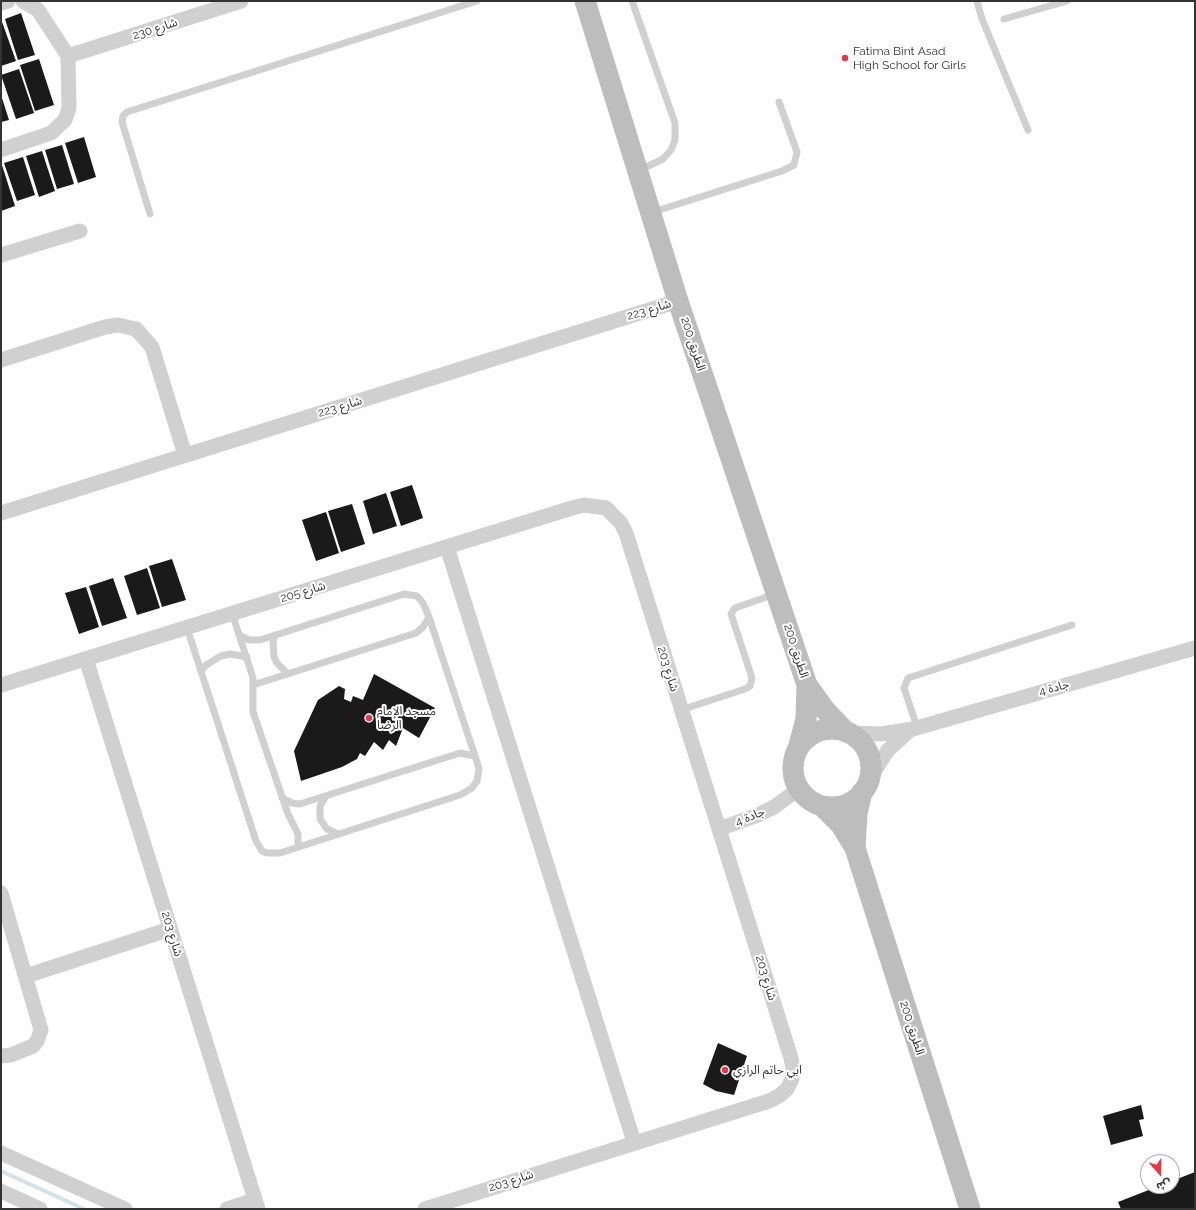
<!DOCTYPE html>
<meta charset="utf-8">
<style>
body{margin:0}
#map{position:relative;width:1196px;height:1210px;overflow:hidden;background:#fff;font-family:Raleway,"Noto Sans Arabic",sans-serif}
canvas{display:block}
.frame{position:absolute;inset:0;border:2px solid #333;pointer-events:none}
.north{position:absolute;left:1140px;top:1154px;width:40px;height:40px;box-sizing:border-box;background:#fff;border:1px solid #adadad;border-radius:50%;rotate:160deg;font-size:11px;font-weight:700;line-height:16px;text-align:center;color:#333}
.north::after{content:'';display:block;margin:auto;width:14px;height:18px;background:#e63946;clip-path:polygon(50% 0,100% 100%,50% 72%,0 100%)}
</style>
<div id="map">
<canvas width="1196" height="1210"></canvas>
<div class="frame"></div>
<div class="north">ش</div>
</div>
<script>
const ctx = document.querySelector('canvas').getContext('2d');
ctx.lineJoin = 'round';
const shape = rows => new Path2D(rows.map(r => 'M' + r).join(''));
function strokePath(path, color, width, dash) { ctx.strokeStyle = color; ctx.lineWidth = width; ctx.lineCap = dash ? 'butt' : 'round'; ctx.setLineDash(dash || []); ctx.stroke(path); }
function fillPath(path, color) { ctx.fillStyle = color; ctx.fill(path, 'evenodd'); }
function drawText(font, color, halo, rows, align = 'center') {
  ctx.font = font + ' Raleway,"Noto Sans Arabic",sans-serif'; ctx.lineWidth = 4; ctx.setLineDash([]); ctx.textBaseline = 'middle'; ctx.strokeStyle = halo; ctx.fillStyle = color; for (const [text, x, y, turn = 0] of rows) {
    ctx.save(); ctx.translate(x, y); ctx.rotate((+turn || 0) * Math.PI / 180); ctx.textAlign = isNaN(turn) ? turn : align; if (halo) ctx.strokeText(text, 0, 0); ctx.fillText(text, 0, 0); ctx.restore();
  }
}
const stream = shape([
 [1,1171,84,1209]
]);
const building = shape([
 [21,13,35,55,18,60,5,19],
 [1,19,16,61,1,66],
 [39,59,54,105,35,111,20,65],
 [19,69,34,113,16,119,1,75],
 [1,95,9,120,1,122],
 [84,137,96,177,78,183,65,143],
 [62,145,74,184,57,189,45,150],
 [42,151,55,191,39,197,26,156],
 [23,157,35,195,17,201,4,163],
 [1,162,15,206,1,211],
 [412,485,423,518,401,526,390,492],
 [386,493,397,526,373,534,363,501],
 [352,504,365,544,341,552,328,511],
 [326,512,339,553,316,561,302,520],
 [172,559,186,600,162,607,149,566],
 [147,568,160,608,137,615,124,576],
 [113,578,127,618,102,626,89,586],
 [86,587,99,627,79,634,65,593],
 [374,674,435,708,419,738,403,728,396,746,389,740,383,750,374,742,365,756,360,753,357,759,342,767,301,781,294,751,318,700,339,686,345,689,344,699,351,702,353,696,363,700],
 [718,1043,747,1056,734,1095,716,1091,703,1084],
 [1141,1105,1144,1119,1139,1120,1143,1136,1111,1145,1103,1116],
 [1195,1172,1195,1209,1121,1209,1118,1202,1159,1186,1172,1186,1172,1181]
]);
const lane = shape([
 [632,1,675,123,675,140,671,150,663,159,640,170],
 [977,1,982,19,1028,130],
 [1004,19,1067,1],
 [653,212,782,171,794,165,797,152,779,102],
 [150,214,122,122,123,116,127,112,477,1],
 [232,613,253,678,253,712,288,814,298,834,298,847],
 [187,628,256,841,262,851,267,853,280,853,460,795,472,788,477,781,479,769,477,762,429,617,423,603,417,596,404,594,260,640,249,640,239,635],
 [275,635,273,642,274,657,277,663,288,674],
 [201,671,206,665,221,656,230,654,247,657],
 [253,685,416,633,423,627,429,617],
 [681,710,745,689,750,686,752,678,731,614,735,608,775,594],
 [917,727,904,688,908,678,1072,625],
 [326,796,320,806,320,819,327,829,338,834],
 [282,798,292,803,300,804,460,753,475,756]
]);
const street = shape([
 [1,3,8,1],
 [68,56,241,1],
 [1,150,51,133,65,120,69,108,68,56,38,10,23,1],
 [1,255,80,231],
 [1,360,105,327,118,325,136,329,152,347,185,455],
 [1,513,678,301],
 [447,547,634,1142],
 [86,659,258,1209],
 [1,685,572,508,584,505,606,508,621,523,626,533,791,1058,793,1069,792,1079,787,1089,779,1096,769,1101,425,1209],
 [849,733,881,734,913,729,1195,648],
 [870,778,888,750,910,730],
 [719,829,758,815,774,807,799,789],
 [1,893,41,1030,37,1041,33,1046,11,1055,1,1056],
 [26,976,170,929],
 [1,1153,125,1209],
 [1,1191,40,1209],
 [227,1209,255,1200]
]);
const secondary = shape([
 [585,1,678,301,807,685,825,710,846,732],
 '793 768a39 39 0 1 1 78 0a39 39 0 1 1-78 0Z',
 [798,749,806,719,807,685],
 [822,806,841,825,855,848,970,1209],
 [855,848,857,814,862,792]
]);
const markers = [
 [845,58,4,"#e63946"],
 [369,718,4,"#e63946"],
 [725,1070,4,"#e63946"]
];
const streetNames = [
 ["شارع 230",155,29,-18],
 ["شارع 223",649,310,-17],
 ["الطريق 200",693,344,72],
 ["شارع 223",340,407,-17],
 ["شارع 205",303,592,-17],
 ["الطريق 200",796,651,72],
 ["شارع 203",668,669,73],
 ["جادة 4",1054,688,-15],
 ["جادة 4",750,817,-22],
 ["شارع 203",172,934,73],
 ["شارع 203",766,978,73],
 ["الطريق 200",912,1028,72],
 ["شارع 203",511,1181,-18]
];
const poiNames = [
 ["Fatima Bint Asad",853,51],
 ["High School for Girls",853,65],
 ["مسجد الإمام",377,711],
 ["الرضا",377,725],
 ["ابي حاتم الرازي",733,1070]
];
strokePath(stream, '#cfe2ee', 4);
fillPath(building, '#1a1a1a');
strokePath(lane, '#d0d0d0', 7);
strokePath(street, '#d0d0d0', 15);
strokePath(secondary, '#bdbdbd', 21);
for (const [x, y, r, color] of markers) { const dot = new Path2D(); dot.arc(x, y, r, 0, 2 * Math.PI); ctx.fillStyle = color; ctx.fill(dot); strokePath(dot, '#fff', 1.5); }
drawText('12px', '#333', '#fff', streetNames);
drawText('12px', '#333', '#fff', poiNames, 'left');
</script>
